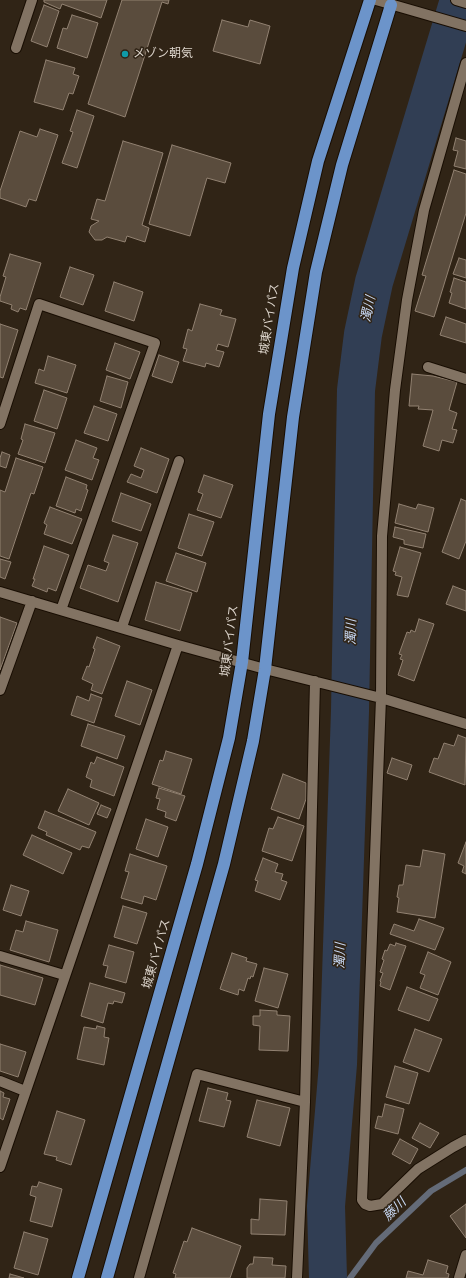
<!DOCTYPE html>
<meta charset="utf-8">
<style>
body{margin:0}
canvas{display:block;background:#302416}
</style>
<canvas width="466" height="1278"></canvas>
<script>
const ctx = document.querySelector('canvas').getContext('2d');
ctx.lineJoin = 'round';
const shape = rows => new Path2D(rows.map(r => 'M' + r).join(''));
function strokePath(path, color, width, dash) { ctx.strokeStyle = color; ctx.lineWidth = width; ctx.lineCap = dash ? 'butt' : 'round'; ctx.setLineDash(dash || []); ctx.stroke(path); }
function fillPath(path, color) { ctx.fillStyle = color; ctx.fill(path, 'evenodd'); }
function drawText(font, color, halo, rows, align = 'center') {
  ctx.font = font + ' Roboto,"Noto Sans JP",sans-serif'; ctx.lineWidth = 3; ctx.setLineDash([]); ctx.textBaseline = 'middle'; ctx.strokeStyle = halo; ctx.fillStyle = color; for (const [text, x, y, turn = 0] of rows) {
    ctx.save(); ctx.translate(x, y); ctx.rotate((+turn || 0) * Math.PI / 180); ctx.textAlign = isNaN(turn) ? turn : align; if (halo) ctx.strokeText(text, 0, 0); ctx.fillText(text, 0, 0); ctx.restore();
  }
}
const stream = shape([
 [350,1278,376,1243,431,1191,466,1170]
]);
const river = shape([
 [328,1278,326,1206,338,1064,350,711,356,390,363,334,374,282,459,0]
]);
const building = shape([
 [44,0,107,0,101,18,62,4,60,9,44,2,44,0],
 [122,0,169,0,168,4,162,2,125,117,88,104,122,0],
 [44,5,59,11,47,47,31,41,44,5],
 [72,15,98,23,87,58,57,48,63,28,67,29,72,15],
 [222,20,248,27,250,20,270,26,260,64,213,51,222,20],
 [46,60,75,68,73,74,79,76,73,94,69,93,63,110,34,102,46,60],
 [77,110,94,116,77,168,62,163,73,132,70,131,77,110],
 [40,129,58,135,36,201,29,199,26,207,0,198,0,191,20,131,37,137,40,129],
 [456,138,466,141,466,169,454,166,458,151,453,150,456,138],
 [123,141,163,153,142,225,149,228,145,242,127,236,125,242,107,237,102,240,95,240,89,232,91,226,99,221,91,219,97,199,105,201,123,141],
 [172,145,231,163,225,183,207,178,190,236,149,224,172,145],
 [454,170,466,174,466,213,434,317,415,311,426,276,422,275,454,170],
 [10,254,41,263,26,310,20,308,18,312,11,309,12,305,0,301,0,297,6,277,3,276,10,254],
 [459,258,466,260,466,278,453,274,459,258],
 [70,267,94,275,83,305,60,297,70,267],
 [454,278,466,282,466,309,449,303,452,293,450,292,454,278],
 [114,282,143,292,134,321,105,311,114,282],
 [200,304,222,310,220,315,236,319,228,347,218,344,216,350,224,352,219,367,206,363,205,367,183,361,187,349,183,348,188,329,192,331,200,304],
 [446,317,466,324,466,343,440,335,446,317],
 [0,324,18,330,3,378,0,377,0,324],
 [115,343,140,352,130,379,106,370,115,343],
 [159,355,179,362,172,383,152,376,159,355],
 [48,356,76,365,67,393,35,383,39,369,44,371,48,356],
 [412,374,433,376,457,382,449,410,457,413,452,429,457,430,453,443,442,440,439,451,423,446,433,410,418,409,419,406,409,406,412,374],
 [107,376,128,382,121,408,100,401,107,376],
 [44,390,67,398,57,429,34,421,44,390],
 [94,406,117,414,108,441,84,433,94,406],
 [25,424,55,433,45,463,18,454,23,440,21,439,25,424],
 [76,440,97,448,93,458,99,460,92,480,65,470,76,440],
 [141,448,169,459,157,493,127,482,131,474,141,478,144,470,134,466,141,448],
 [2,452,10,455,6,468,0,466,0,458,2,452],
 [16,458,43,467,34,494,31,493,9,559,0,556,0,490,5,492,16,458],
 [204,475,233,485,221,518,197,510,203,494,198,492,204,475],
 [66,477,87,485,86,489,88,490,81,511,76,509,75,513,56,506,66,477],
 [121,493,151,504,141,531,112,521,121,493],
 [461,499,466,501,466,541,459,559,442,552,461,499],
 [399,504,416,509,418,504,434,508,428,532,395,523,399,504],
 [50,507,82,519,72,544,44,534,47,525,44,523,50,507],
 [189,514,214,522,202,556,178,548,189,514],
 [395,527,426,534,423,548,404,544,404,540,393,537,395,527],
 [113,535,138,543,118,602,80,588,88,565,106,571,109,563,104,561,113,535],
 [44,546,69,555,56,591,48,588,47,592,32,586,35,579,33,579,44,546],
 [400,547,421,553,408,597,397,595,402,577,395,575,396,572,393,571,400,547],
 [176,553,206,563,197,592,166,581,176,553],
 [0,559,11,562,5,579,0,577,0,559],
 [156,582,192,593,180,631,145,620,156,582],
 [453,586,466,591,466,611,446,604,453,586],
 [0,617,17,623,0,670,0,617],
 [419,619,434,624,414,681,398,675,403,660,400,659,402,655,399,654,407,632,410,633,411,630,415,632,419,619],
 [97,637,120,646,102,694,91,690,93,684,82,679,87,666,89,667,95,649,93,648,97,637],
 [127,681,152,690,140,725,115,716,127,681],
 [91,694,102,698,94,723,71,715,77,696,89,701,91,694],
 [88,724,125,736,117,759,81,746,88,724],
 [458,735,466,738,465,785,429,772,434,758,438,759,444,743,454,746,458,735],
 [166,751,192,759,181,794,152,784,160,760,163,761,166,751],
 [97,757,124,767,114,796,90,787,92,780,86,777,91,762,94,764,97,757],
 [392,758,412,765,407,780,387,773,392,758],
 [283,774,306,783,306,799,299,819,271,809,283,774],
 [159,788,185,796,176,821,165,817,166,812,157,809,160,799,156,798,159,788],
 [68,789,99,803,89,825,58,811,68,789],
 [101,805,111,809,107,818,97,814,101,805],
 [45,811,96,832,89,848,82,846,80,850,46,835,47,832,38,828,45,811],
 [278,817,304,826,292,861,262,851,269,828,273,829,278,817],
 [146,819,168,827,158,857,136,849,146,819],
 [32,835,72,853,63,874,23,855,32,835],
 [466,842,466,874,462,872,464,866,458,863,466,842],
 [423,850,445,854,435,918,397,912,399,898,397,897,399,885,403,885,406,865,420,867,423,850],
 [130,854,167,866,156,900,144,896,142,904,121,898,129,872,125,871,130,854],
 [263,858,278,864,275,872,283,874,281,880,287,882,280,900,255,891,258,881,255,880,263,858],
 [11,885,29,891,21,916,3,910,11,885],
 [123,906,147,913,137,944,114,937,123,906],
 [419,919,444,928,435,950,390,934,394,924,414,931,419,919],
 [26,921,58,930,49,962,10,950,16,930,23,932,26,921],
 [396,943,406,946,390,990,380,986,381,982,380,981,383,973,380,972,384,960,382,959,385,950,387,951,390,944,395,946,396,943],
 [109,945,134,952,126,983,105,977,108,966,103,965,109,945],
 [428,952,451,962,438,995,420,988,425,975,420,973,428,952],
 [232,953,247,958,246,961,257,964,253,977,251,976,250,979,248,978,244,991,239,989,238,995,220,989,232,953],
 [0,965,43,978,35,1005,0,995,0,965],
 [264,968,288,974,278,1008,255,1001,264,968],
 [90,983,125,993,122,1003,114,1001,113,1004,108,1003,103,1023,81,1016,90,983],
 [407,987,438,999,429,1021,398,1010,407,987],
 [260,1010,277,1011,277,1015,290,1016,288,1051,259,1050,260,1026,253,1025,253,1016,260,1016,260,1010],
 [97,1026,105,1028,104,1037,109,1038,104,1065,77,1059,84,1027,96,1029,97,1026],
 [415,1029,442,1039,429,1072,403,1062,415,1029],
 [0,1044,26,1052,18,1077,0,1071,0,1044],
 [395,1066,418,1073,409,1104,386,1097,395,1066],
 [208,1088,228,1093,226,1100,231,1101,224,1127,199,1121,208,1088],
 [0,1091,4,1093,3,1097,10,1099,3,1120,0,1118,0,1091],
 [257,1100,290,1108,280,1146,247,1137,257,1100],
 [385,1104,404,1109,398,1134,375,1128,378,1116,382,1117,385,1104],
 [57,1111,85,1120,71,1165,56,1160,57,1157,44,1154,57,1111],
 [420,1123,439,1133,430,1148,412,1138,420,1123],
 [400,1139,418,1149,410,1164,392,1154,400,1139],
 [39,1182,62,1189,52,1227,30,1221,36,1197,30,1195,32,1186,37,1187,39,1182],
 [260,1199,287,1201,285,1235,251,1234,251,1219,259,1220,260,1199],
 [466,1204,466,1238,450,1216,466,1204],
 [192,1228,241,1246,230,1278,175,1278,176,1274,173,1273,184,1241,187,1242,192,1228],
 [24,1232,48,1239,38,1275,14,1268,24,1232],
 [254,1257,273,1258,272,1265,286,1266,285,1278,247,1278,247,1268,250,1264,253,1264,254,1257],
 [428,1260,448,1266,446,1273,449,1274,448,1278,406,1278,408,1271,423,1275,428,1260],
 [10,1274,24,1278,9,1278,10,1274]
]);
const minor = shape([
 [376,0,466,26],
 [456,0,466,3],
 [16,48,32,0],
 [466,63,424,210,407,300,395,390,382,536,381,698,362,1200,365,1204,370,1206,382,1204,418,1169,453,1147,466,1140],
 [428,367,466,379],
 [0,424,39,304,155,343,61,610],
 [0,592,178,645,265,669,381,698,466,724],
 [122,627,179,461],
 [0,690,32,601],
 [0,956,64,975],
 [0,1081,25,1091],
 [0,1167,178,645],
 [139,1278,197,1074,305,1102],
 [297,1278,305,1102,315,681],
 [459,1278,466,1255]
]);
const highway = shape([
 [78,1278,197,864,229,738,242,662,269,414,293,268,318,161,370,0],
 [107,1278,224,864,253,741,265,669,293,417,316,272,342,165,391,5]
]);
const markers = [
 [125,54,4,"#0f9aa8"]
];
const poiNames = [
 ["メゾン朝気",133,54]
];
const streetNames = [
 ["城東バイパス",270,319,-81],
 ["城東バイパス",230,641,-83],
 ["城東バイパス",157,954,-74]
];
const waterNames = [
 ["濁川",369,309,-78],
 ["濁川",352,632,-89],
 ["濁川",341,956,-88],
 ["藤川",395,1210,-44]
];
strokePath(stream, '#646b78', 6);
strokePath(river, '#313e54', 38);
fillPath(building, '#5a4c3d');
strokePath(building, '#918171', 1);
strokePath(minor, '#180d02', 12);
strokePath(highway, '#180d02', 14);
strokePath(minor, '#827363', 10);
strokePath(highway, '#6c94ca', 12);
for (const [x, y, r, color] of markers) { const dot = new Path2D(); dot.arc(x, y, r, 0, 2 * Math.PI); ctx.fillStyle = color; ctx.fill(dot); strokePath(dot, '#302416', 1.5); }
drawText('12px', '#dcd4cb', '#302416', poiNames, 'left');
drawText('12px', '#dcd4cb', '#302416', streetNames);
drawText('italic 13px', '#cadbf7', '#302416', waterNames);
</script>
